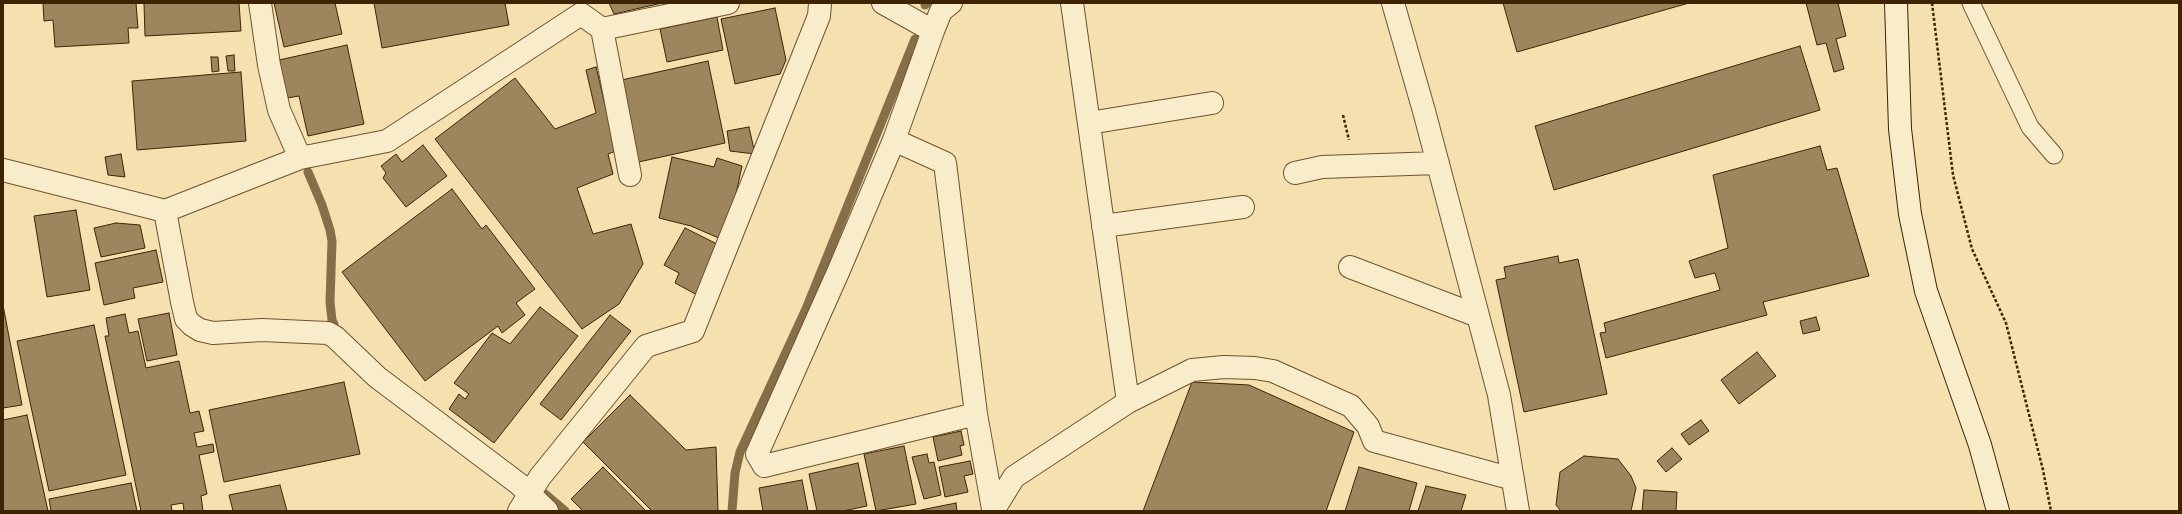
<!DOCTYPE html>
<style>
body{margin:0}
#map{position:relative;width:2182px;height:514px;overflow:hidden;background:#f4e1af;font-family:"IM FELL DW Pica",serif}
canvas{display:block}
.frame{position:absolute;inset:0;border:4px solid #3e2405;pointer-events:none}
</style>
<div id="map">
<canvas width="2182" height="514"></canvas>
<div class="frame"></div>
</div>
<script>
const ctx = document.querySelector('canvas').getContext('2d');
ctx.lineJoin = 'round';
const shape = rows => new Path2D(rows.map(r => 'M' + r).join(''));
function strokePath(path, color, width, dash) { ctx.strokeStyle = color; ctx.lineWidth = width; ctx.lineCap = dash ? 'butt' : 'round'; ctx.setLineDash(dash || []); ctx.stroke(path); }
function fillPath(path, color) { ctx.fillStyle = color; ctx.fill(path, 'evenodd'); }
const stream = shape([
 [925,5,927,3],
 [308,172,322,205,330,230,332,241,330,302,332,320,334,324],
 [545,494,565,511],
 [732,511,735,473,740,452,806,309,915,39]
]);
const building = shape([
 [43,3,136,3,138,28,128,28,129,43,55,47,53,20,44,21,43,3],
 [144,3,239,3,241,31,145,36,144,3],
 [274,3,335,3,342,34,284,47,274,3],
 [374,3,505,3,509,25,382,48,374,3],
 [609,3,662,3,614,14,609,3],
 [1503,3,1689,3,1517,52,1503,3],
 [1806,3,1838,3,1846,36,1836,39,1844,69,1834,72,1826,43,1817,45,1806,3],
 [775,8,786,60,780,74,735,84,721,19,775,8],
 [717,17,723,50,667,62,660,29,717,17],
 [347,45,364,124,308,136,299,96,287,98,279,60,347,45],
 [1800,46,1820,110,1554,190,1535,126,1800,46],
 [234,55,235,71,228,71,226,56,234,55],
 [211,57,218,57,219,71,212,72,211,57],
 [708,61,725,143,634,163,617,81,708,61],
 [596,67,616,151,608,154,613,174,577,188,593,234,631,224,643,264,619,304,582,329,435,139,515,78,555,129,596,113,586,70,596,67],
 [241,72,246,141,137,150,132,81,241,72],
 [749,127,755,154,730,151,727,131,749,127],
 [423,145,447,176,406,207,383,178,386,173,381,166,396,154,402,162,423,145],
 [1820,146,1827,170,1837,168,1869,276,1763,302,1767,315,1606,358,1600,333,1606,332,1604,323,1720,290,1715,273,1695,278,1689,261,1728,248,1713,175,1820,146],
 [121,154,125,177,108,175,105,157,121,154],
 [672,157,714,167,717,158,742,166,733,208,721,239,691,226,659,218,672,157],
 [452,189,482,229,486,225,535,289,516,303,525,315,502,333,498,326,425,381,342,272,452,189],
 [76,210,90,290,47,297,34,216,76,210],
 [116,223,140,225,145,248,101,257,94,228,116,223],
 [685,228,719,245,699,296,675,283,679,273,664,265,685,228],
 [156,250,163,282,133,288,135,298,104,305,95,263,156,250],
 [1558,256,1559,263,1578,259,1607,394,1524,412,1496,280,1506,278,1504,267,1558,256],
 [3,305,22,405,3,408,3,305],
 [540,307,578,336,494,443,449,409,459,394,465,399,469,394,454,383,492,333,510,344,540,307],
 [169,313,177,355,147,361,138,319,169,313],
 [125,314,129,333,138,331,146,368,179,361,190,413,199,411,204,431,194,433,197,447,213,444,214,452,199,455,207,494,201,496,203,511,184,511,183,503,171,505,172,511,141,511,105,336,109,336,106,318,125,314],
 [610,315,631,331,561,420,540,404,610,315],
 [1816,317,1820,330,1803,334,1800,321,1816,317],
 [94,325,126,475,49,491,17,341,94,325],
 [1757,352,1776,376,1739,404,1721,380,1757,352],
 [344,382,360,454,224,482,209,410,344,382],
 [1192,382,1249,385,1354,432,1326,511,1143,511,1192,382],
 [630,395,686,450,716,447,718,511,652,511,583,442,630,395],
 [27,415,48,511,3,511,3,420,27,415],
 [1701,420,1709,431,1689,445,1681,434,1701,420],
 [961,431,964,445,960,446,962,455,938,461,933,437,961,431],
 [904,446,916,504,876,511,864,454,904,446],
 [1672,448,1682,459,1666,472,1657,461,1672,448],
 [927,454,929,463,934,462,941,495,924,499,912,457,927,454],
 [1584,456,1618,459,1631,476,1636,488,1631,511,1561,511,1556,505,1560,472,1584,456],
 [970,461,973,474,964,476,968,492,945,497,939,467,970,461],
 [858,463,867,506,843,511,817,511,809,474,858,463],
 [603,467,646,511,583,511,571,499,603,467],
 [1359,467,1417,483,1409,511,1345,511,1359,467],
 [802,480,808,511,763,511,759,488,802,480],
 [131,483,137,511,51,511,49,499,131,483],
 [280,485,287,511,233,511,229,495,280,485],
 [1426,486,1466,495,1461,511,1418,511,1426,486],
 [1644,490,1677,492,1676,511,1642,511,1644,490],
 [956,503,957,511,916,511,956,503]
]);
const path = shape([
 [1932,3,1953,175,1972,249,2006,323,2043,470,2051,511],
 [1343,115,1349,140]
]);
const lane = shape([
 [1971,3,2030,127,2054,155]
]);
const street = shape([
 [260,3,269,65,279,110,300,158],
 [883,3,933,31,941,11,951,3],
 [1072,3,1128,402],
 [1393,3,1424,111,1499,395,1518,511],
 [602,29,630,175],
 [933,31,894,140,945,163,976,414,993,509],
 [1089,123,1212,103],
 [894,140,839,270,757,454,764,466,976,414],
 [3,170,165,211,300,158,387,141,581,14,602,29,728,3],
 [1295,173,1322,167,1438,163],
 [165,211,182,302,186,319,192,325,200,330,213,333,262,330,328,333,335,337,377,377,519,484,547,511],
 [1103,226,1243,207],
 [1350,267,1478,316],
 [519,511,540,477,646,346,693,331,819,16,820,3],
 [993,511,1014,477,1128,402,1192,370,1224,367,1255,368,1273,371,1351,406,1368,426,1374,441,1513,479]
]);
const secondary = shape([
 [1896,3,1900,129,1910,214,1926,291,1980,445,1998,511]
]);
strokePath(stream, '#866f48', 9);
fillPath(building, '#9d865d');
strokePath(building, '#3e2405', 1);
strokePath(lane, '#6c5330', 19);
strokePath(street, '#6c5330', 24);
strokePath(secondary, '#3e2405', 24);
strokePath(path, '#3e2405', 2.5, [3, 2]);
strokePath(lane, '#f8eccb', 17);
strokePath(street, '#f8eccb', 22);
strokePath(secondary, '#f8eccb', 22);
</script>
